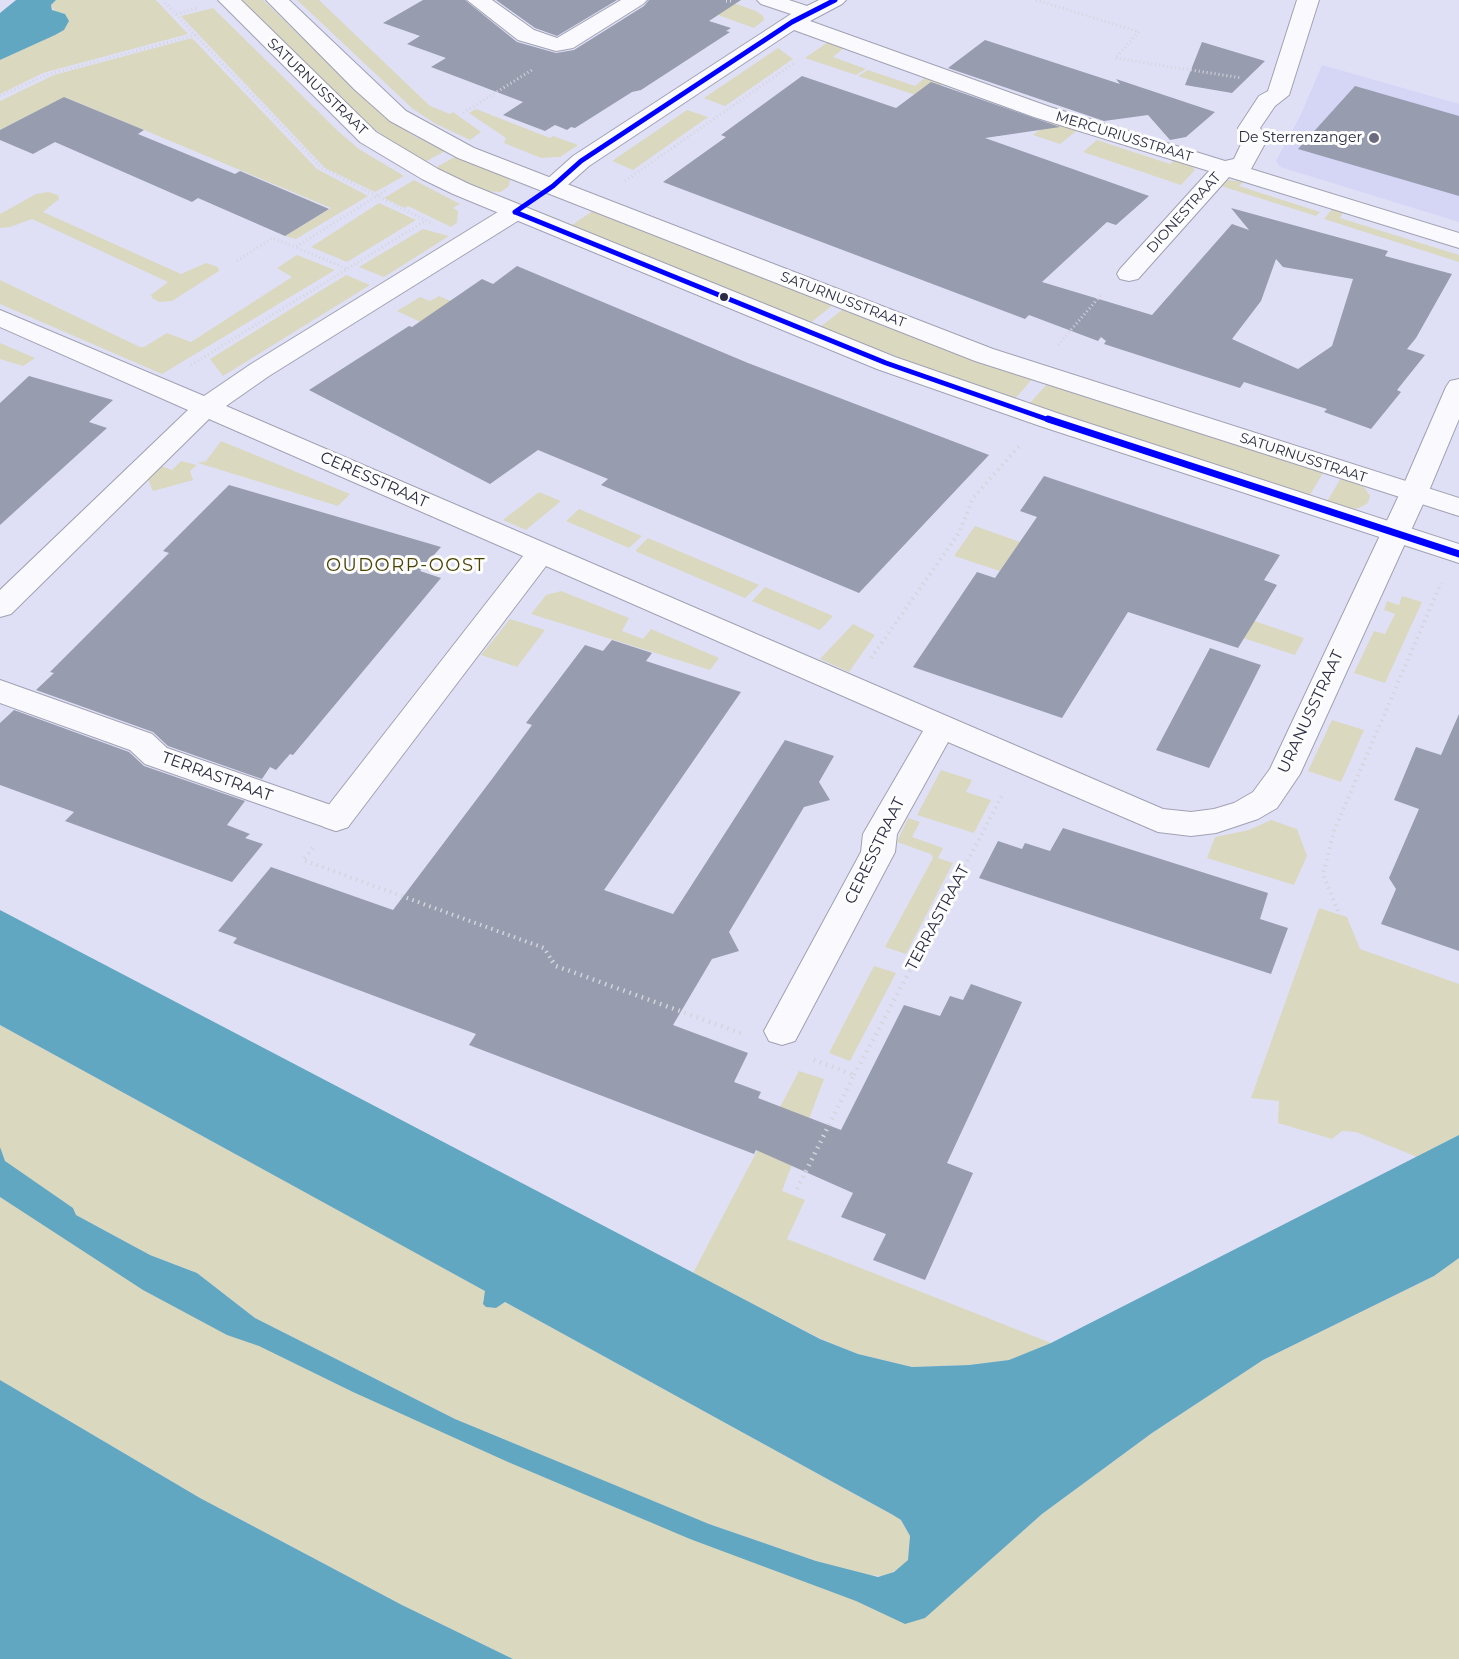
<!DOCTYPE html>
<style>
body{margin:0}
canvas{display:block;background:#dfe0f5}
</style>
<canvas width="1459" height="1659"></canvas>
<script>
const ctx = document.querySelector('canvas').getContext('2d');
ctx.lineJoin = 'round';
function fillPath(path, color) { ctx.fillStyle = color; ctx.fill(path, 'evenodd'); }
const shape = rows => new Path2D(rows.map(r => 'M' + r).join(''));
function strokePath(path, color, width, dash) { ctx.strokeStyle = color; ctx.lineWidth = width; ctx.lineCap = dash ? 'butt' : 'round'; ctx.setLineDash(dash || []); ctx.stroke(path); }
function drawText(font, color, halo, rows, align = 'center') {
  ctx.font = font + ' Montserrat,sans-serif'; ctx.lineWidth = 6; ctx.setLineDash([]); ctx.textBaseline = 'middle'; ctx.strokeStyle = halo; ctx.fillStyle = color; for (const [text, x, y, turn = 0] of rows) {
    ctx.save(); ctx.translate(x, y); ctx.rotate((+turn || 0) * Math.PI / 180); ctx.textAlign = isNaN(turn) ? turn : align; if (halo) ctx.strokeText(text, 0, 0); ctx.fillText(text, 0, 0); ctx.restore();
  }
}
const built = shape([
 [1322,65,1459,104,1459,222,1280,167,1276,161,1301,114]
]);
const green = shape([
 [56,0,156,0,188,34,43,73,0,94,0,60,64,30,65,14,56,12,51,6],
 [241,0,263,0,382,114,414,136,445,151,425,162,384,136,364,121],
 [297,0,319,0,430,106,450,114,453,112,481,132,470,140,436,124,413,109],
 [734,3,756,11,763,16,764,20,754,28,718,15],
 [213,8,338,131,359,149,404,176,375,192,325,168,181,16],
 [192,38,317,169,368,196,296,239,285,236,331,208,65,97,0,130,0,101,54,75],
 [828,42,844,48,833,57,866,69,856,75,805,58],
 [778,48,793,59,725,106,704,98],
 [868,70,915,86,926,77,944,83,924,98,858,76],
 [476,109,550,138,553,136,578,145,560,157,541,158,504,143,506,138,469,113],
 [687,110,708,117,633,170,612,161],
 [1052,120,1079,129,1060,144,1033,135],
 [1097,140,1170,164,1175,159,1191,165,1195,170,1181,185,1083,152],
 [456,156,508,176,510,179,509,186,501,192,483,191,435,168],
 [414,180,460,204,453,208,458,211,457,223,451,227,408,206,405,208,384,198],
 [1228,180,1243,182,1239,186,1320,212,1316,216,1221,186],
 [48,192,58,195,59,199,43,212,181,274,206,263,218,267,219,271,172,301,159,302,152,298,151,295,168,282,32,219,10,227,0,228,0,214,36,194],
 [379,203,416,220,347,262,311,247],
 [1332,209,1343,213,1340,218,1459,255,1459,262,1324,219],
 [594,210,833,305,809,324,569,227],
 [423,229,449,236,384,277,359,267],
 [297,255,335,270,162,374,0,304,0,280,140,347,144,347,167,333,191,342,292,277,277,268],
 [346,275,370,285,223,376,210,359],
 [439,296,460,305,429,326,397,311,420,297,430,301],
 [843,309,1033,378,1014,400,819,328],
 [0,343,35,358,23,366,0,359],
 [1048,383,1323,473,1308,498,1028,405],
 [221,441,350,494,338,506,198,463,206,461],
 [181,461,197,465,190,471,193,480,153,491,148,479,161,466,172,470],
 [1341,478,1364,487,1370,496,1368,503,1359,508,1348,510,1326,503],
 [539,492,561,501,526,530,503,520],
 [579,509,642,536,629,548,566,521],
 [975,526,1020,542,1000,571,954,556],
 [648,538,759,585,745,598,635,551],
 [765,587,833,616,820,630,752,601],
 [561,591,629,618,622,631,643,639,651,629,719,658,710,670,531,614,546,595],
 [1402,596,1422,602,1385,683,1354,673,1374,631,1385,634,1395,614,1384,610,1387,601,1399,605],
 [1240,616,1304,638,1295,655,1228,633],
 [510,619,545,630,517,667,481,655],
 [853,624,875,635,849,672,820,659],
 [1332,720,1364,730,1341,782,1308,771],
 [941,770,972,780,966,792,991,800,974,833,917,815],
 [908,818,920,822,912,837,943,848,938,858,953,863,906,954,885,947,933,858,931,854,897,842],
 [1271,820,1297,829,1307,856,1294,885,1207,858,1215,837,1249,830],
 [1319,908,1347,917,1360,949,1459,984,1459,1135,1417,1157,1356,1132,1342,1131,1332,1139,1278,1123,1279,1101,1251,1098],
 [874,966,896,973,850,1061,829,1053],
 [0,1025,486,1291,483,1300,486,1307,496,1308,505,1302,893,1515,901,1520,910,1536,908,1560,902,1567,886,1576,865,1575,816,1561,709,1524,589,1475,455,1419,255,1318,197,1273,150,1255,76,1215,73,1208,4,1161,0,1147],
 [799,1071,824,1079,782,1191,805,1200,787,1239,1051,1343,1009,1360,969,1365,912,1367,858,1354,821,1339,693,1273],
 [0,1194,654,1519,944,1601,1042,1514,1152,1433,1263,1360,1434,1276,1459,1258,1459,1659,513,1659,402,1605,200,1498,0,1380]
]);
const water = shape([
 [16,0,56,0,51,5,52,10,65,14,69,21,64,30,55,35,0,60,0,13],
 [0,910,820,1339,858,1354,912,1367,969,1365,1009,1360,1051,1343,1459,1135,1459,1258,1434,1276,1263,1360,1152,1433,1042,1514,925,1618,905,1624,856,1601,690,1539,508,1462,353,1392,259,1346,227,1335,143,1290,0,1197,0,1147,5,1161,73,1208,76,1215,150,1255,197,1273,255,1318,455,1419,709,1524,816,1561,878,1577,894,1572,908,1560,910,1536,901,1520,893,1515,505,1302,496,1308,486,1307,483,1304,485,1291,0,1025],
 [0,1380,200,1498,402,1605,513,1659,0,1659]
]);
const building = shape([
 [423,0,465,0,517,42,556,53,574,50,644,6,649,0,741,0,709,21,731,28,726,31,730,32,641,90,632,92,575,128,571,127,567,130,555,125,545,131,503,115,523,102,431,67,446,58,407,44,420,36,383,23],
 [496,0,617,0,557,36,535,28],
 [985,40,1120,84,1116,79,1215,112,1186,137,1170,140,1148,115,1104,121,948,68],
 [1202,42,1265,61,1232,93,1185,85],
 [802,76,896,108,931,82,1060,127,985,138,1149,196,1116,225,1107,222,1042,282,1152,315,1232,224,1249,230,1231,208,1388,251,1385,256,1452,274,1416,338,1407,349,1425,355,1397,390,1401,392,1371,429,1324,412,1327,409,1244,382,1240,388,1104,344,1106,341,1101,337,1098,341,1029,315,1025,319,663,182,726,137,721,135],
 [1276,259,1283,267,1353,279,1332,346,1298,369,1232,339,1261,301],
 [1355,86,1459,116,1459,196,1298,149],
 [64,97,144,130,138,134,235,174,240,171,329,209,285,236,198,198,192,202,55,142,33,154,0,140,0,130],
 [517,266,748,363,989,455,859,593,601,485,608,479,538,450,490,484,309,390,409,326,412,327,482,279,493,284],
 [29,376,113,400,89,422,107,428,0,525,0,403],
 [1044,476,1280,555,1264,580,1277,585,1238,648,1128,612,1062,718,913,667,977,572,995,578,1037,517,1020,511],
 [229,485,441,547,420,571,441,578,293,755,290,754,276,770,270,767,262,779,168,746,153,732,36,690,54,673,50,672,169,553,163,551],
 [612,640,652,653,646,661,741,692,604,890,673,914,785,740,834,756,819,782,830,800,804,807,729,932,739,951,712,959,673,1025,748,1053,734,1082,761,1092,758,1098,841,1130,904,1005,940,1016,950,996,963,1000,971,984,1022,1002,947,1163,973,1173,925,1280,873,1260,886,1234,841,1217,853,1193,756,1150,754,1154,469,1045,476,1034,233,943,237,938,218,931,271,867,393,910,492,779,532,725,526,723,585,645,603,651],
 [1210,648,1261,665,1209,768,1156,750],
 [14,710,129,752,144,766,245,801,227,825,250,834,245,838,263,844,232,882,65,821,74,812,0,785,0,723],
 [1459,714,1459,951,1381,924,1396,889,1389,878,1419,809,1394,800,1416,747,1441,755],
 [1063,828,1268,893,1260,919,1288,928,1271,974,979,878,998,841,1022,849,1025,843,1050,851]
]);
const pathFar2 = shape([
 [1036,0,1139,32,1115,58,1242,78],
 [726,1,734,1],
 [176,14,197,8],
 [195,35,322,168,433,224],
 [0,96,46,75,195,35,163,0],
 [463,113,532,70],
 [625,181,794,63],
 [297,248,348,269],
 [237,261,272,238,296,247,388,189],
 [1058,345,1102,294],
 [191,365,425,221]
]);
const pathFar1 = shape([
 [871,658,959,533,973,498,1021,444],
 [313,848,303,860,544,948,553,962],
 [1338,911,1323,874,1334,831,1441,583],
 [914,962,1004,792]
]);
const path = shape([
 [552,961,556,966,743,1034],
 [854,1075,915,961],
 [797,1189,854,1075,809,1058]
]);
const pedestrian = shape([
 [0,680,152,734,167,748,348,811,352,819,348,827,336,831,145,764,130,750,0,703,0,680]
]);
const minor = shape([
 [467,0,492,0,534,30,557,38,621,0,647,0,643,4,573,48,556,51,518,40,467,0],
 [757,0,789,0,807,6,819,0,846,0,842,4,810,21,1050,107,1225,161,1234,159,1244,138,1238,128,1259,96,1268,91,1297,0,1319,0,1289,95,1275,106,1260,128,1268,138,1251,169,1459,233,1459,248,1229,177,1138,279,1129,281,1120,279,1117,274,1120,269,1209,171,1034,117,794,30,589,166,561,191,553,193,545,191,541,186,545,181,573,156,791,14,761,4,757,0],
 [515,205,524,207,527,212,524,217,269,376,226,406,1163,809,1191,812,1214,809,1234,803,1253,792,1270,769,1400,493,1446,387,1450,381,1459,379,1459,419,1428,493,1300,774,1277,808,1258,819,1216,833,1191,836,1158,832,948,742,897,834,895,852,795,1041,782,1045,769,1041,764,1031,861,852,863,834,923,731,546,566,348,827,336,831,324,827,320,819,324,811,523,556,209,419,11,614,0,617,0,590,188,410,0,327,0,310,204,396,251,364,506,207,515,205]
]);
const tertiary = shape([
 [218,0,241,0,376,132,438,169,469,184,895,357,1060,414,1459,544,1459,563,1040,426,877,369,453,194,422,179,360,142,218,0],
 [266,0,289,0,406,111,474,148,993,349,1459,498,1459,516,975,361,458,158,390,121,354,89,266,0]
]);
const bus1Far1 = shape([
 [515,212,886,363,1052,421],
 [515,212,553,186,581,161,792,22,835,0]
]);
const bus1 = shape([
 [1048,419,1459,554]
]);
const markers = [
 [1374,138,6,"#6a6b81"],
 [724,297,5,"#2b2c43"]
];
const farStreetnames = [
 ["SATURNUSSTRAAT",317,87,44],
 ["MERCURIUSSTRAAT",1124,137,17],
 ["DIONESTRAAT",1184,213,-48],
 ["SATURNUSSTRAAT",843,300,21],
 ["SATURNUSSTRAAT",1303,458,18]
];
const farPoinames = [
 ["De Sterrenzanger",1362,138]
];
const streetNames = [
 ["CERESSTRAAT",374,480,24],
 ["URANUSSTRAAT",1311,712,-65],
 ["TERRASTRAAT",217,777,20],
 ["CERESSTRAAT",875,851,-64],
 ["TERRASTRAAT",938,918,-62]
];
const neighbourhoodNames = [
 ["OUDORP-OOST",406,566]
];
fillPath(built, '#d5d6f6');
fillPath(green, '#dbd8c0');
fillPath(water, '#62a7c2');
fillPath(building, '#979caf');
strokePath(pedestrian, '#a1a1b5', 2);
strokePath(minor, '#a1a1b5', 2);
strokePath(tertiary, '#a1a1b5', 2);
strokePath(pathFar2, '#d5d5dc', 3, [1, 3]);
strokePath(pathFar1, '#d5d5dc', 4, [1.5, 4.5]);
strokePath(path, '#d5d5dc', 4.5, [1.5, 5]);
fillPath(pedestrian, '#fafafe');
fillPath(minor, '#fafafe');
fillPath(tertiary, '#fafafe');
strokePath(bus1Far1, '#00f', 5);
strokePath(bus1, '#00f', 7);
for (const [x, y, r, color] of markers) { const dot = new Path2D(); dot.arc(x, y, r, 0, 2 * Math.PI); ctx.fillStyle = color; ctx.fill(dot); strokePath(dot, '#fdfdfd', 2); }
drawText('14px', '#2b2c43', '#fdfdfd', farStreetnames);
drawText('14px', '#2b2c43', '#fdfdfd', farPoinames, 'right');
drawText('16px', '#2b2c43', '#fdfdfd', streetNames);
ctx.letterSpacing = '1.5px';
drawText('18px', '#494200', '#fdfdfd', neighbourhoodNames);
ctx.letterSpacing = '0px';
</script>
